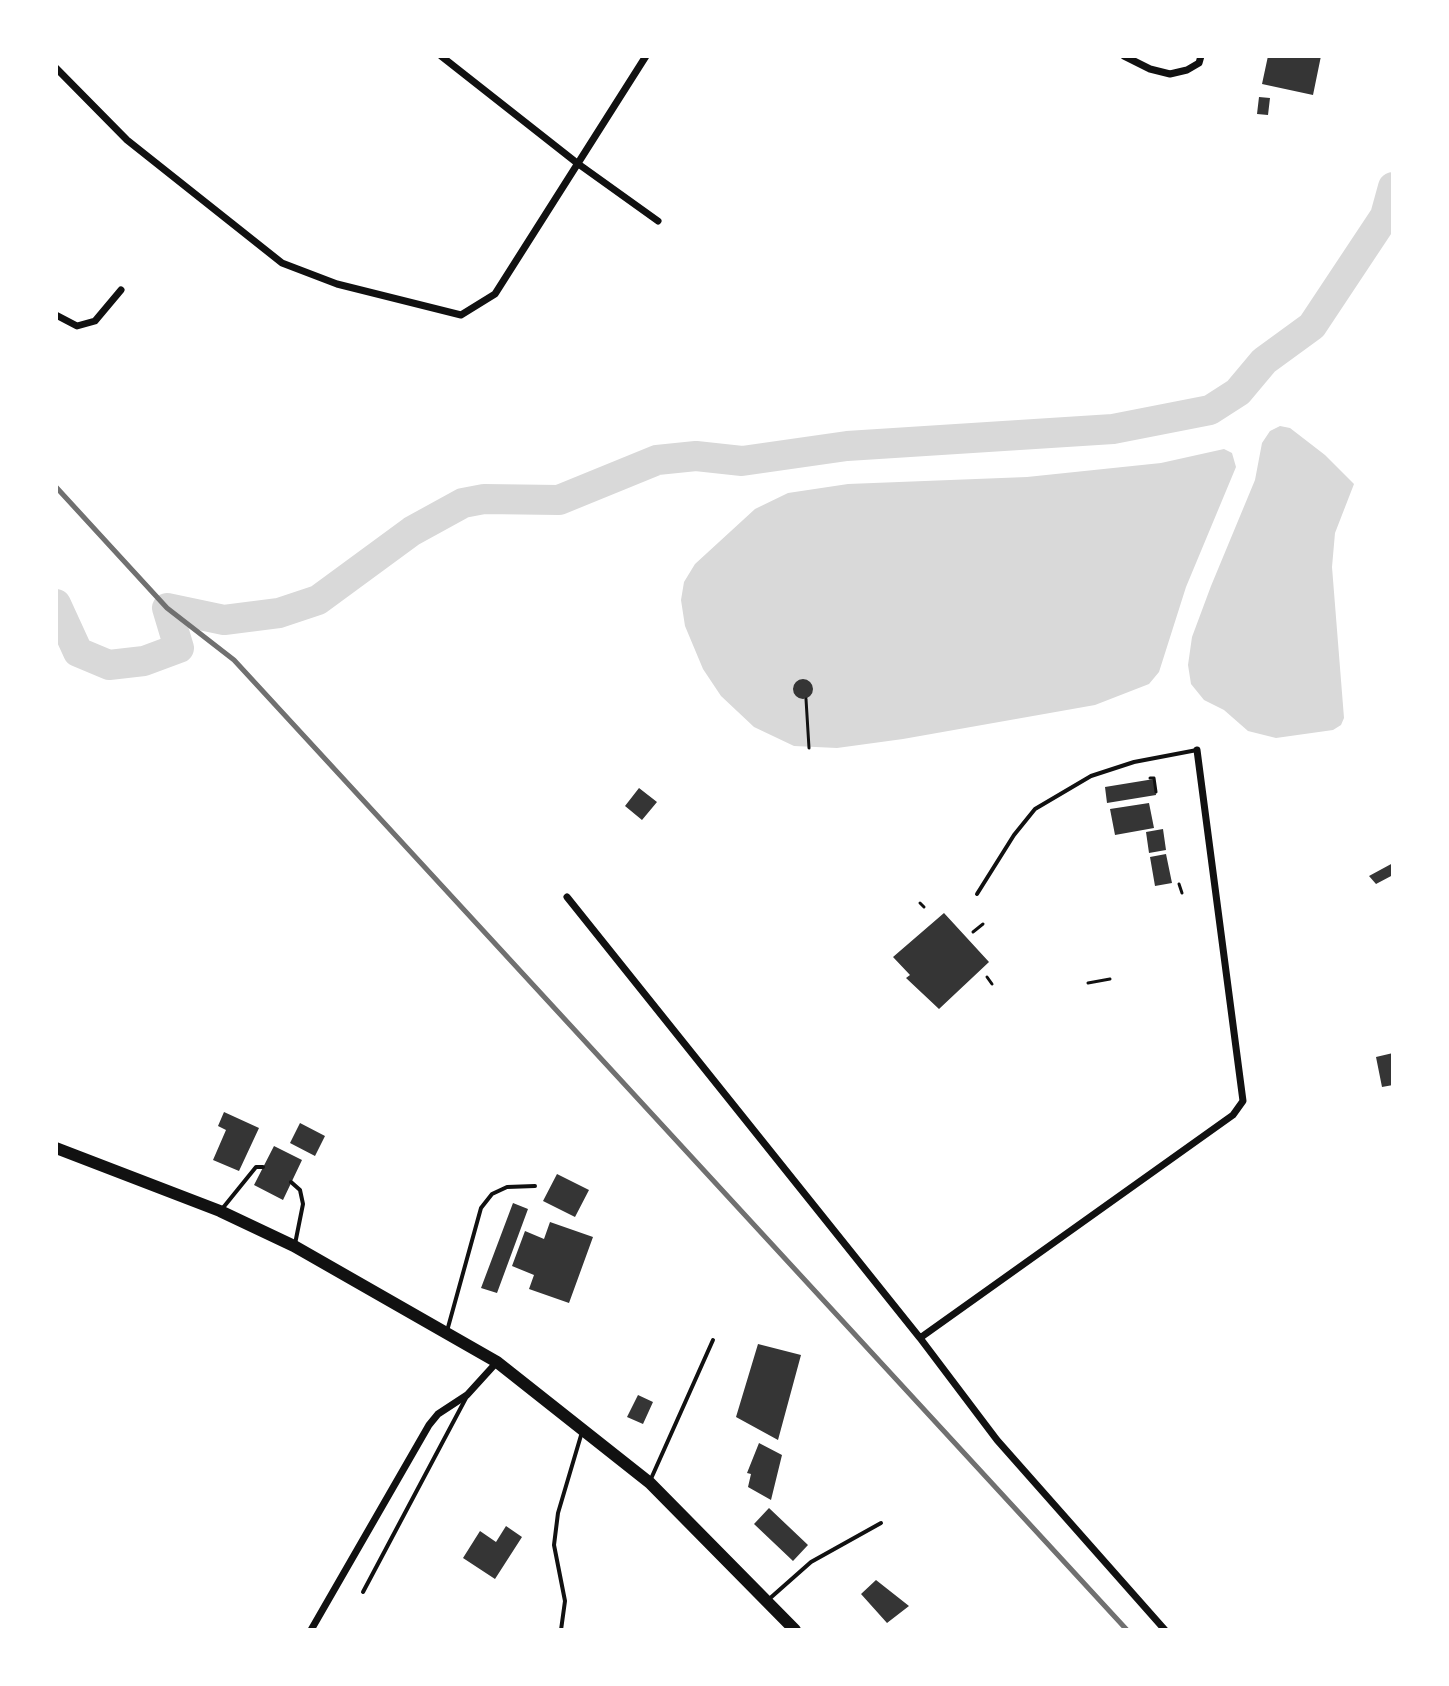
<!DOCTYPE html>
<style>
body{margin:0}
#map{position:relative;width:1449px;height:1686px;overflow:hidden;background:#fff;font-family:Overpass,sans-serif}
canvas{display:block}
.frame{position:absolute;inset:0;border:58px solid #fff;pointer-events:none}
</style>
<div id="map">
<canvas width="1449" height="1686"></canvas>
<div class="frame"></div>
</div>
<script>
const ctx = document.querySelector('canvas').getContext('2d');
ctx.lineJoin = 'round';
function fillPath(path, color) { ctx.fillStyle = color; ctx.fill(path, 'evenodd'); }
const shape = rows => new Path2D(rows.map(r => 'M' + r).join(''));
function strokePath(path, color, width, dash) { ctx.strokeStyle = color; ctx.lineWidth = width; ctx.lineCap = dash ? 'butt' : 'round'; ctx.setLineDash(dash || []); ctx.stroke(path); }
const water = shape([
 [1280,426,1290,428,1325,455,1354,484,1335,533,1332,567,1344,718,1341,725,1333,730,1276,738,1248,731,1224,710,1204,700,1191,684,1188,665,1192,637,1211,586,1255,480,1262,443,1270,431],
 [1224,449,1232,453,1236,467,1186,587,1159,672,1149,684,1095,705,903,739,837,748,794,746,754,727,721,696,703,669,685,626,681,600,684,582,695,564,755,509,788,493,848,484,1027,477,1161,463]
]);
const river = shape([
 [56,604,78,652,109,665,144,661,179,648,167,608,224,620,279,613,318,600,412,531,463,503,484,499,559,500,657,460,696,456,742,461,847,446,1113,429,1210,410,1238,392,1264,361,1312,326,1385,216,1393,187]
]);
const building = shape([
 [1268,56,1321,56,1313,95,1262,84],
 [1259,97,1270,98,1268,115,1257,114],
 '793 689a10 10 0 1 1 20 0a10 10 0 1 1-20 0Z',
 [1154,779,1156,795,1107,803,1105,787],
 [639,788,657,802,642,820,625,806],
 [1149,803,1154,828,1115,835,1110,809],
 [1163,829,1166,850,1149,853,1146,832],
 [1166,854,1172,883,1155,886,1150,857],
 [1393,863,1393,875,1376,884,1369,876],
 [944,913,989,962,939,1009,906,978,910,975,893,957],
 [1393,1053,1393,1085,1382,1087,1376,1057],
 [224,1112,259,1128,239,1171,213,1160,226,1130,218,1126],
 [300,1123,325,1136,315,1156,290,1143],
 [274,1146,302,1160,283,1200,254,1185],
 [557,1174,589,1190,575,1217,543,1201],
 [513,1203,528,1209,497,1293,481,1288],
 [550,1222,593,1237,569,1303,529,1289,534,1275,512,1266,525,1231,544,1239],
 [758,1344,801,1355,778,1440,736,1417],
 [638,1395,653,1402,643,1424,627,1417],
 [759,1443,782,1455,771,1500,748,1487,751,1474,747,1473],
 [769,1508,808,1545,793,1561,754,1524],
 [506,1526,522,1537,495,1579,463,1558,480,1531,496,1542],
 [876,1580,909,1606,887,1623,861,1594]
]);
const path = shape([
 [806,699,809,748],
 [1150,778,1154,778,1156,792],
 [1179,884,1182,893],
 [920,903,924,907],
 [973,932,983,924],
 [987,977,992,984],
 [1088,983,1110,979]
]);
const service = shape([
 [977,894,1014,835,1035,809,1091,776,1134,762,1197,750],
 [291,1182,300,1190,303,1204,295,1244],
 [222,1209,256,1167,263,1167],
 [447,1331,481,1208,492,1194,507,1187,535,1186],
 [650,1481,713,1340],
 [363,1592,466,1398],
 [768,1600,811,1562,881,1523],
 [561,1630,565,1601,554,1545,558,1513,582,1432]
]);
const minor = shape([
 [441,56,577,163,658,221],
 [1124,56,1150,69,1170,74,1187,70,1199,63,1201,56],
 [56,68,127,140,282,263,337,284,461,315,495,294,646,56],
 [56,315,77,326,95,321,121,290],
 [567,897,920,1338,997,1440,1165,1630],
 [920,1338,1233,1115,1243,1101,1197,750],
 [311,1630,429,1425,438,1414,467,1395,497,1362]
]);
const trunk = shape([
 [56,1148,220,1211,294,1246,497,1362,650,1483,795,1630]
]);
const rail = shape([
 [56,487,167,608,234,660,1127,1630]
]);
fillPath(water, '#d9d9d9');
strokePath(river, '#d9d9d9', 30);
fillPath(building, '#353535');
strokePath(path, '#111', 3);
strokePath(service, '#111', 4);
strokePath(minor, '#111', 7);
strokePath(trunk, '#111', 12);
strokePath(rail, '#707070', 5);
</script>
